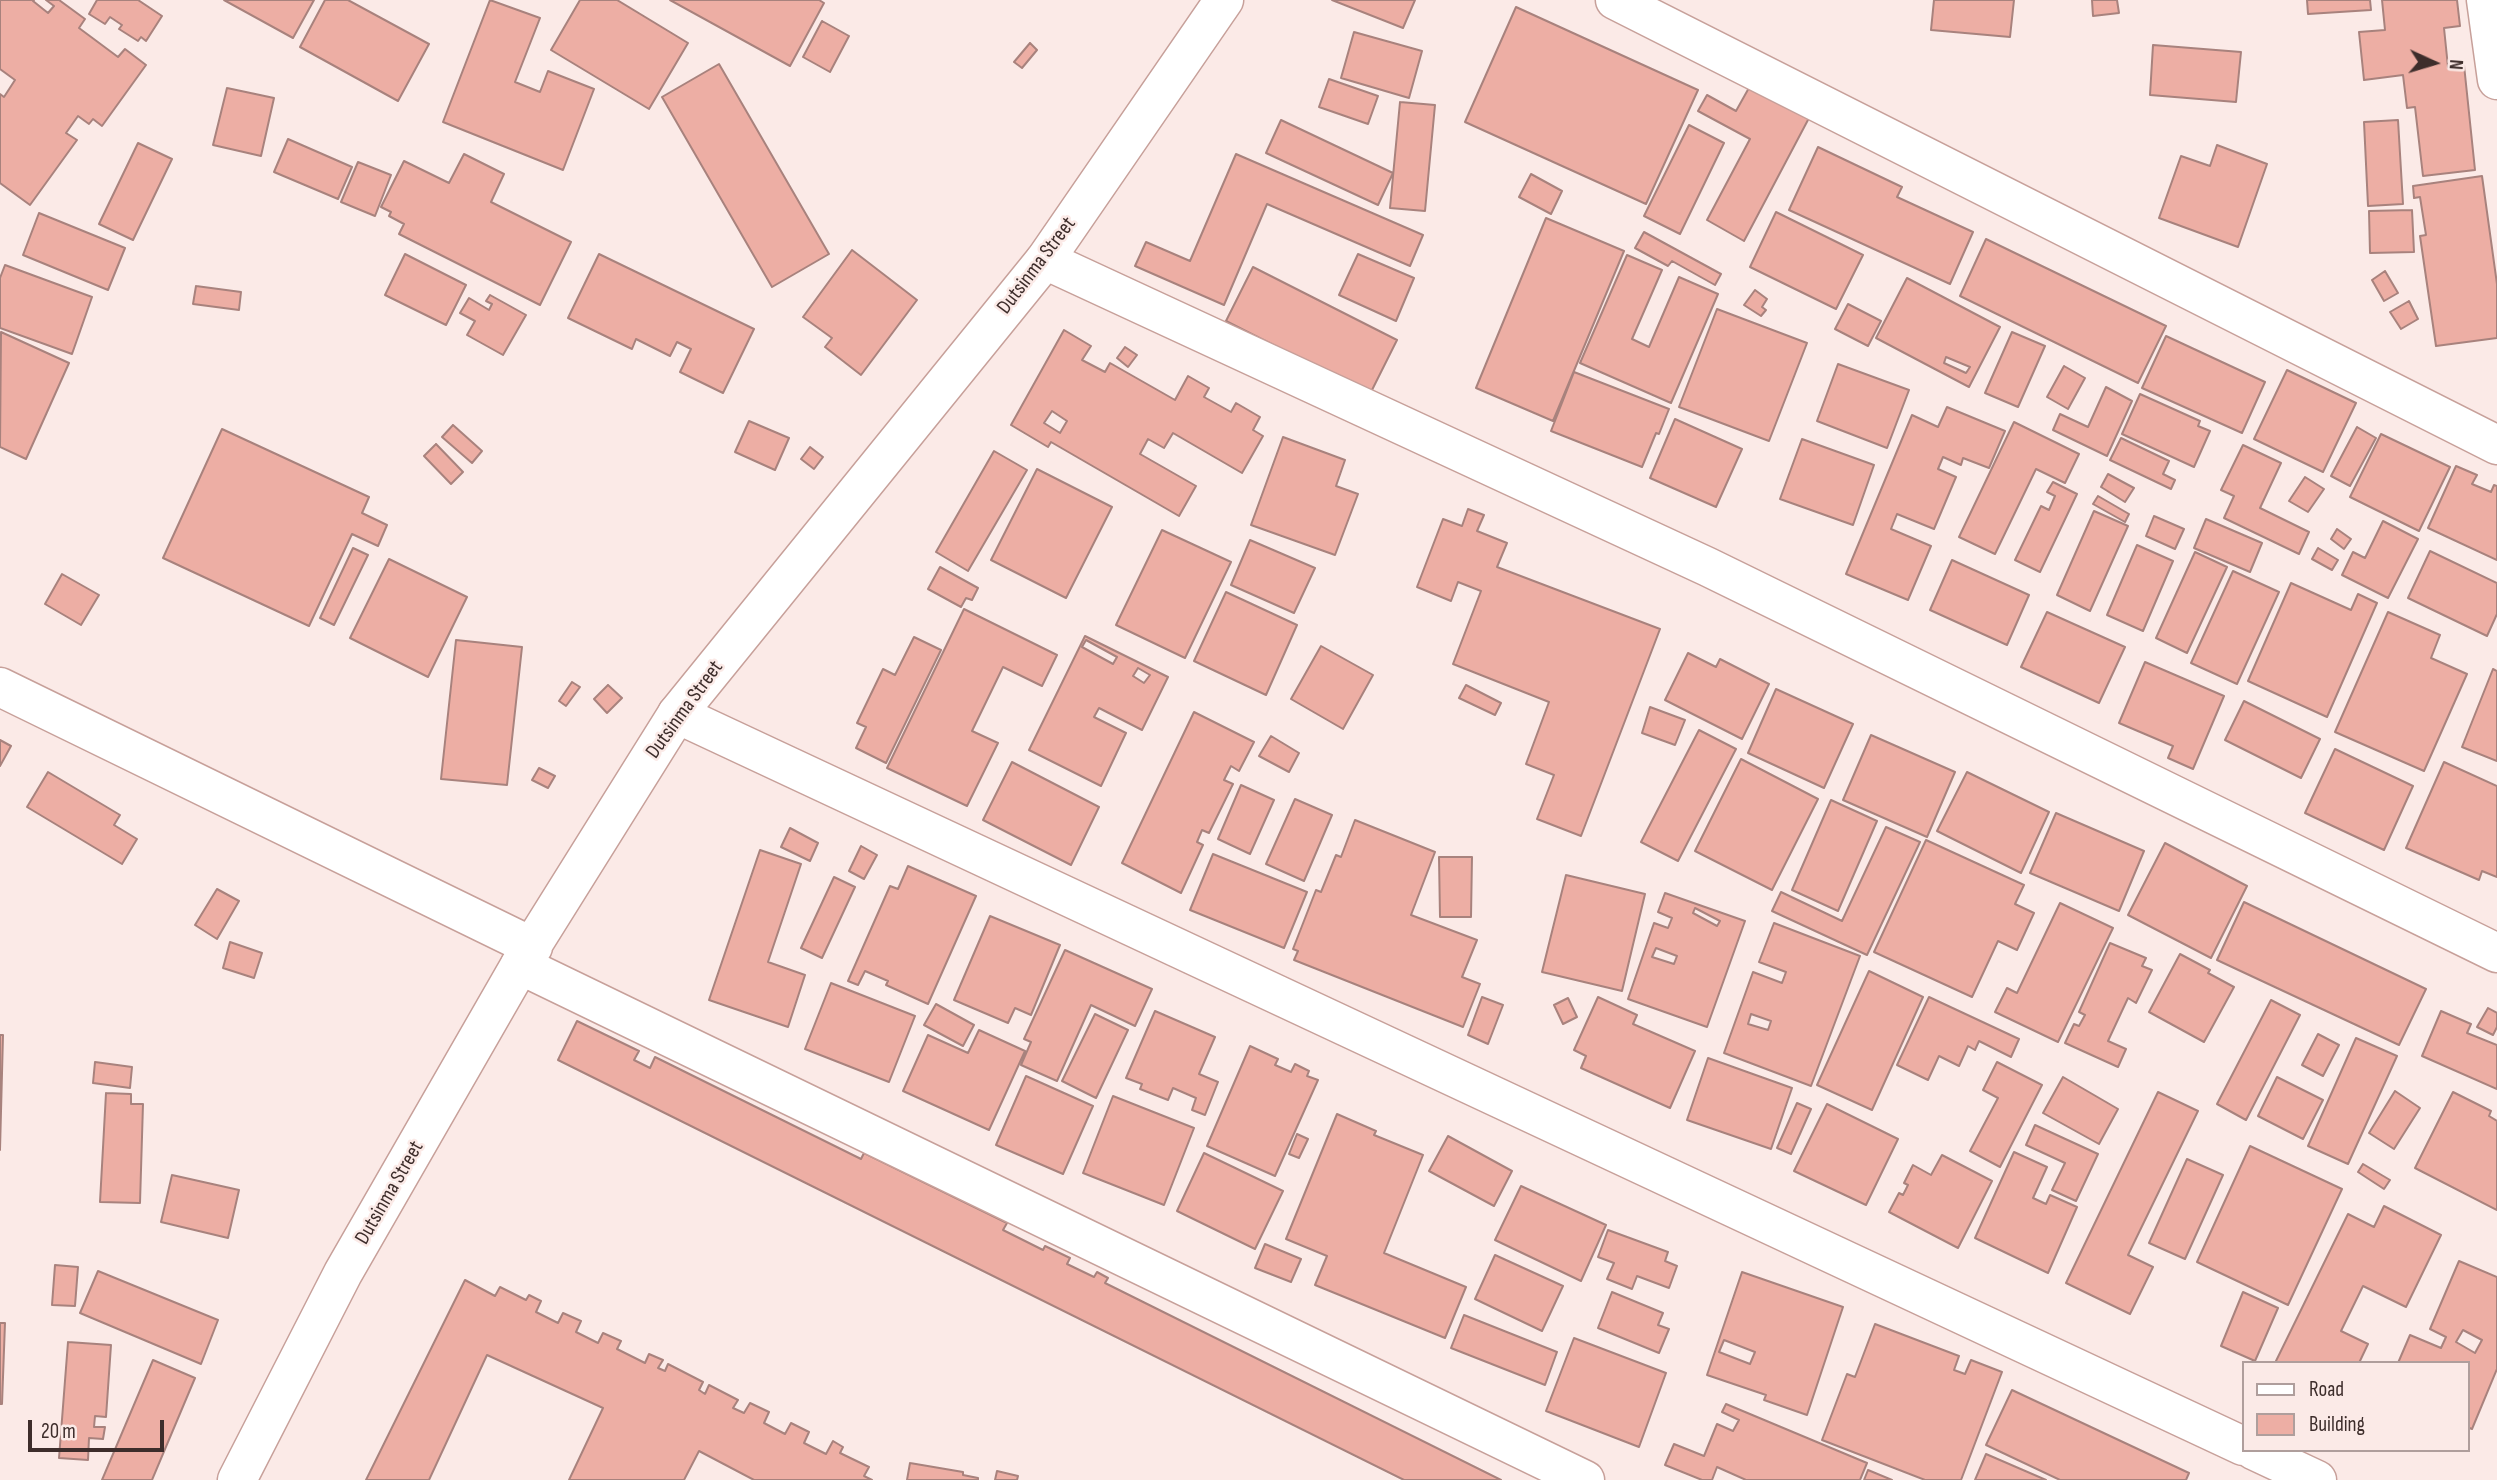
<!DOCTYPE html>
<style>
body{margin:0}
#map{position:relative;width:2497px;height:1480px;overflow:hidden;background:#fbeae7;font-family:"Sofia Sans Condensed",sans-serif}
canvas{display:block}
.legend{position:absolute;left:2242px;top:1361px;width:228px;height:91px;box-sizing:border-box;background:#fbeae7;border:2px solid #af9e9c;margin:0;padding:9px 12px;list-style:none;font-size:21px;color:#3d2d2b}
.legend li{display:flex;align-items:center;gap:14px;height:35px}
.legend b{width:35px;border:2px solid #af9e9c}
.north{position:absolute;left:2399px;top:28px;width:70px;height:70px;-webkit-text-stroke:5px #fbeae7;paint-order:stroke;rotate:94deg;font-size:19px;font-weight:700;line-height:28px;text-align:center;color:#3d2d2b}
.north::after{content:'';display:block;margin:auto;width:24px;height:32px;background:#3d2d2b;clip-path:polygon(50% 0,100% 100%,50% 72%,0 100%)}
.scale{position:absolute;left:28px;top:1420px;width:136px;height:32px;box-sizing:border-box;border:4px solid #3d2d2b;border-top:0;padding-left:9px;font-size:21px;line-height:24px;white-space:nowrap;color:#3d2d2b;-webkit-text-stroke:5px #fbeae7;paint-order:stroke}
</style>
<div id="map">
<canvas width="2497" height="1480"></canvas>
<ul class="legend">
<li><b style="height:9px;background:#fff"></b>Road</li>
<li><b style="height:19px;background:#edaea4"></b>Building</li>
</ul>
<div class="north">N</div>
<div class="scale">20 m</div>
</div>
<script>
const ctx = document.querySelector('canvas').getContext('2d');
ctx.lineJoin = 'round';
function fillPath(path, color) { ctx.fillStyle = color; ctx.fill(path, 'evenodd'); }
const shape = rows => new Path2D(rows.map(r => 'M' + r).join(''));
function strokePath(path, color, width, dash) { ctx.strokeStyle = color; ctx.lineWidth = width; ctx.lineCap = dash ? 'butt' : 'round'; ctx.setLineDash(dash || []); ctx.stroke(path); }
function drawText(font, color, halo, rows, align = 'center') {
  ctx.font = font + ' "Sofia Sans Condensed",sans-serif'; ctx.lineWidth = 5; ctx.setLineDash([]); ctx.textBaseline = 'middle'; ctx.strokeStyle = halo; ctx.fillStyle = color; for (const [text, x, y, turn = 0] of rows) {
    ctx.save(); ctx.translate(x, y); ctx.rotate((+turn || 0) * Math.PI / 180); ctx.textAlign = isNaN(turn) ? turn : align; if (halo) ctx.strokeText(text, 0, 0); ctx.fillText(text, 0, 0); ctx.restore();
  }
}
const building = shape([
 [0,0,34,0,33,1,48,13,54,6,46,0,59,0,85,19,79,28,118,57,125,49,146,65,102,126,93,119,89,124,78,116,66,133,77,140,30,205,0,183,0,94,4,97,15,80,0,69,0,0],
 [97,0,138,0,162,16,146,41,141,37,138,41,119,29,122,25,110,17,105,24,89,14,97,0],
 [224,0,314,0,293,38,224,0],
 [325,0,348,0,429,44,398,101,300,47,325,0],
 [490,0,540,18,515,82,540,92,548,71,594,89,563,170,443,122,490,0],
 [580,0,617,0,688,43,649,109,551,50,580,0],
 [670,0,819,0,824,3,790,66,670,0],
 [1332,0,1415,0,1403,28,1332,0],
 [1934,0,2014,0,2010,37,1931,30,1934,0],
 [2092,0,2117,0,2119,13,2093,16,2092,0],
 [2307,0,2370,0,2371,10,2308,14,2307,0],
 [2382,0,2457,0,2460,26,2444,28,2448,67,2464,65,2475,170,2423,176,2415,107,2407,108,2403,75,2364,80,2359,32,2385,30,2382,0],
 [1516,7,1698,90,1646,204,1465,122,1516,7],
 [822,21,849,36,830,72,803,57,822,21],
 [1354,32,1422,51,1409,98,1341,78,1354,32],
 [1030,43,1037,50,1022,68,1014,62,1030,43],
 [2153,45,2241,52,2236,102,2150,95,2153,45],
 [719,64,829,254,772,287,662,97,719,64],
 [1329,79,1378,96,1368,124,1319,107,1329,79],
 [1750,86,1809,118,1744,241,1707,220,1750,139,1698,111,1707,95,1736,111,1750,86],
 [227,88,274,98,261,156,213,145,227,88],
 [1400,102,1435,105,1425,211,1390,208,1400,102],
 [1281,120,1393,173,1378,205,1266,153,1281,120],
 [2398,120,2403,204,2368,206,2364,122,2398,120],
 [1689,125,1724,143,1680,234,1644,216,1689,125],
 [288,139,352,167,338,199,274,172,288,139],
 [138,143,172,159,133,240,99,224,138,143],
 [2217,145,2267,164,2238,247,2159,218,2181,156,2210,166,2217,145],
 [1818,147,1902,187,1897,197,1973,232,1950,284,1789,210,1818,147],
 [464,154,504,174,491,202,571,242,540,305,399,234,404,224,389,216,391,212,381,207,404,161,449,183,464,154],
 [1236,154,1423,235,1410,266,1267,204,1224,305,1135,266,1146,242,1190,261,1236,154],
 [358,162,391,175,375,216,341,202,358,162],
 [1531,174,1562,191,1551,214,1519,197,1531,174],
 [2482,176,2497,284,2497,338,2436,346,2420,236,2426,235,2420,197,2414,198,2413,186,2482,176],
 [2412,210,2414,252,2370,253,2369,211,2412,210],
 [1776,212,1863,255,1836,309,1750,267,1776,212],
 [39,213,125,248,108,290,23,255,39,213],
 [1546,218,1624,251,1553,421,1476,388,1546,218],
 [1644,232,1721,274,1715,285,1672,261,1668,266,1635,248,1644,232],
 [1986,239,2166,326,2138,383,1960,296,1986,239],
 [852,250,917,300,861,375,825,347,832,338,803,317,852,250],
 [405,254,466,285,446,325,385,295,405,254],
 [599,254,754,329,723,393,680,372,691,349,677,342,670,356,636,339,632,349,568,318,599,254],
 [1358,254,1414,278,1396,321,1339,295,1358,254],
 [1627,255,1662,270,1632,339,1649,347,1679,277,1718,294,1671,403,1580,363,1627,255],
 [5,265,92,297,72,354,0,328,0,278,5,265],
 [1253,267,1397,340,1370,394,1226,321,1253,267],
 [2385,271,2398,293,2384,301,2372,280,2385,271],
 [1907,278,2000,327,1969,387,1876,338,1907,278],
 [1946,357,1970,367,1966,373,1944,363,1946,357],
 [196,286,241,292,239,310,193,304,196,286],
 [1755,290,1767,299,1762,307,1766,310,1761,316,1744,305,1755,290],
 [490,295,526,315,503,355,467,335,475,321,460,313,469,298,489,310,492,304,486,301,490,295],
 [2409,301,2418,319,2401,329,2390,312,2409,301],
 [1848,304,1881,321,1868,346,1835,329,1848,304],
 [1717,309,1807,343,1769,441,1679,407,1717,309],
 [1064,330,1091,346,1082,360,1105,372,1110,363,1175,400,1188,376,1209,388,1204,397,1231,412,1236,403,1260,417,1253,430,1263,436,1242,473,1173,433,1164,448,1148,439,1140,454,1196,486,1179,516,1051,442,1048,447,1011,425,1064,330],
 [1052,411,1067,421,1060,433,1044,423,1052,411],
 [1,332,69,363,26,459,0,447,1,332],
 [2012,332,2045,346,2018,407,1985,393,2012,332],
 [2166,336,2265,382,2242,433,2142,388,2166,336],
 [1125,347,1137,355,1128,367,1117,358,1125,347],
 [1838,364,1909,390,1887,448,1817,421,1838,364],
 [2064,366,2085,378,2068,409,2047,397,2064,366],
 [2287,370,2356,403,2323,472,2254,439,2287,370],
 [1574,372,1669,409,1659,434,1656,433,1642,467,1551,431,1574,372],
 [2106,387,2132,401,2107,456,2053,430,2060,414,2088,427,2106,387],
 [2140,394,2200,421,2198,426,2210,431,2194,467,2122,434,2140,394],
 [1947,407,2005,431,1989,468,1963,458,1961,465,1943,457,1938,469,1956,477,1934,529,1897,514,1891,529,1931,546,1908,600,1846,574,1912,415,1938,427,1947,407],
 [1675,419,1742,449,1716,507,1650,478,1675,419],
 [749,421,789,438,775,470,735,452,749,421],
 [2014,422,2079,454,2065,483,2036,469,1995,554,1959,537,2014,422],
 [453,425,482,451,472,463,442,437,453,425],
 [2357,427,2376,438,2350,486,2331,476,2357,427],
 [222,429,369,497,362,513,387,525,378,546,352,534,309,626,163,558,222,429],
 [2381,434,2450,467,2419,531,2350,497,2381,434],
 [1283,437,1345,460,1336,486,1358,494,1335,555,1251,525,1283,437],
 [2121,438,2169,461,2163,474,2175,480,2171,489,2110,460,2121,438],
 [1802,439,1874,465,1853,525,1780,499,1802,439],
 [436,444,463,472,451,484,424,456,436,444],
 [2243,445,2281,463,2260,508,2309,532,2299,554,2224,518,2234,496,2221,490,2243,445],
 [810,447,823,457,814,469,801,459,810,447],
 [994,451,1027,470,968,571,936,552,994,451],
 [2456,466,2477,475,2472,484,2491,492,2494,485,2497,486,2497,560,2428,528,2456,466],
 [1037,469,1112,507,1066,598,991,560,1037,469],
 [2108,474,2134,488,2125,502,2101,487,2108,474],
 [2305,477,2324,489,2308,512,2289,501,2305,477],
 [2053,482,2077,494,2040,572,2015,560,2041,506,2049,510,2055,496,2047,492,2053,482],
 [2098,496,2129,514,2125,522,2093,504,2098,496],
 [1468,509,1484,515,1477,531,1507,543,1497,567,1660,629,1581,836,1537,819,1554,775,1526,764,1549,702,1453,664,1481,591,1458,582,1451,601,1417,587,1443,519,1462,526,1468,509],
 [2094,511,2128,526,2090,611,2057,595,2094,511],
 [2154,516,2184,529,2175,549,2146,536,2154,516],
 [2206,519,2262,543,2250,572,2194,548,2206,519],
 [2383,521,2418,539,2388,598,2342,575,2353,552,2365,558,2383,521],
 [2337,529,2351,539,2344,549,2331,539,2337,529],
 [1162,530,1231,562,1185,658,1116,625,1162,530],
 [1250,540,1315,568,1294,613,1231,585,1250,540],
 [2137,545,2173,561,2143,631,2107,615,2137,545],
 [353,548,368,555,334,625,320,618,353,548],
 [2318,548,2338,560,2332,570,2312,559,2318,548],
 [2430,551,2497,583,2497,614,2487,636,2408,598,2430,551],
 [2195,552,2227,567,2187,653,2156,638,2195,552],
 [389,559,467,597,428,677,350,638,389,559],
 [1952,560,2029,595,2007,645,1930,610,1952,560],
 [940,567,978,588,972,600,966,598,961,607,928,589,940,567],
 [2233,571,2279,592,2237,684,2191,663,2233,571],
 [62,574,99,595,81,625,45,604,62,574],
 [2291,583,2351,610,2358,594,2377,603,2327,717,2248,681,2291,583],
 [1226,592,1297,625,1266,695,1194,661,1226,592],
 [964,609,1057,655,1042,686,1003,667,972,731,998,743,967,806,887,768,964,609],
 [2047,612,2125,647,2099,703,2021,667,2047,612],
 [2388,612,2440,635,2431,658,2467,674,2424,771,2335,732,2388,612],
 [1085,636,1168,677,1142,730,1099,708,1094,717,1126,733,1101,786,1029,750,1085,636],
 [1086,640,1117,657,1113,664,1082,647,1086,640],
 [1138,668,1150,675,1144,683,1133,676,1138,668],
 [914,637,941,650,886,763,856,748,866,727,857,723,883,669,895,675,914,637],
 [456,640,522,647,507,785,441,779,456,640],
 [1321,646,1373,675,1343,729,1291,699,1321,646],
 [1688,653,1716,667,1720,659,1769,684,1742,739,1665,700,1688,653],
 [2145,662,2224,696,2193,769,2168,758,2173,746,2119,723,2145,662],
 [2493,669,2497,671,2497,761,2462,747,2493,669],
 [572,682,580,687,566,706,559,701,572,682],
 [608,685,622,698,607,713,594,699,608,685],
 [1466,685,1501,703,1495,715,1459,698,1466,685],
 [1776,689,1853,724,1824,788,1748,753,1776,689],
 [2244,701,2320,739,2301,778,2225,740,2244,701],
 [1650,707,1685,720,1675,745,1642,733,1650,707],
 [1194,712,1254,742,1239,771,1231,766,1224,780,1233,784,1209,833,1202,830,1197,842,1203,845,1181,893,1122,863,1194,712],
 [1699,730,1736,749,1678,861,1641,842,1699,730],
 [1871,735,1955,772,1927,837,1843,800,1871,735],
 [1271,736,1299,753,1289,772,1259,756,1271,736],
 [0,740,11,746,0,766,0,740],
 [2335,749,2413,786,2384,850,2305,813,2335,749],
 [1741,759,1818,799,1772,890,1695,851,1741,759],
 [1012,762,1099,807,1071,865,983,820,1012,762],
 [2444,762,2497,786,2497,877,2482,871,2479,880,2406,848,2444,762],
 [539,768,555,776,548,788,532,780,539,768],
 [48,772,120,815,114,825,137,839,122,864,27,807,48,772],
 [1967,772,2049,812,2021,873,1937,831,1967,772],
 [1241,785,1274,800,1250,854,1218,839,1241,785],
 [1295,799,1332,815,1304,881,1266,864,1295,799],
 [1831,800,1877,821,1838,911,1792,890,1831,800],
 [2056,813,2144,851,2119,911,2030,873,2056,813],
 [1355,820,1435,852,1411,915,1477,940,1462,977,1480,984,1463,1027,1294,960,1298,951,1293,949,1316,890,1321,892,1336,855,1341,857,1355,820],
 [1886,827,1920,842,1867,955,1772,911,1781,892,1842,921,1886,827],
 [790,828,818,843,810,861,781,847,790,828],
 [1926,840,2024,885,2015,904,2034,913,2017,950,1998,941,1972,997,1874,952,1926,840],
 [2165,843,2247,886,2211,958,2128,915,2165,843],
 [861,846,877,855,864,879,849,871,861,846],
 [760,850,801,864,768,962,805,975,788,1027,709,1000,760,850],
 [1213,854,1307,892,1284,948,1190,910,1213,854],
 [1439,857,1472,857,1471,917,1440,917,1439,857],
 [908,866,976,896,928,1004,886,985,888,981,865,971,858,985,848,981,890,886,898,889,908,866],
 [1566,875,1645,894,1622,991,1542,972,1566,875],
 [834,877,855,887,822,958,801,948,834,877],
 [217,889,239,901,217,939,195,925,217,889],
 [1665,893,1745,921,1707,1027,1628,999,1654,923,1668,928,1672,918,1658,912,1665,893],
 [1695,908,1720,921,1717,926,1693,913,1695,908],
 [1656,948,1677,956,1674,964,1652,957,1656,948],
 [2244,902,2426,989,2399,1045,2217,960,2244,902],
 [2060,903,2113,928,2058,1042,1995,1012,2007,988,2017,993,2060,903],
 [990,916,1060,945,1031,1015,1015,1008,1008,1023,954,1000,990,916],
 [1774,923,1860,956,1811,1086,1724,1053,1753,972,1782,983,1786,972,1759,962,1774,923],
 [1751,1014,1771,1021,1768,1030,1748,1024,1751,1014],
 [230,942,262,953,254,978,223,968,230,942],
 [2110,943,2146,958,2142,966,2152,970,2136,1003,2128,998,2108,1041,2126,1049,2118,1067,2065,1043,2074,1024,2079,1026,2085,1015,2079,1012,2110,943],
 [1065,950,1152,989,1135,1026,1091,1005,1057,1081,1021,1065,1031,1042,1024,1039,1065,950],
 [2180,954,2210,970,2208,973,2234,987,2204,1042,2149,1012,2180,954],
 [1869,971,1923,997,1872,1110,1817,1085,1869,971],
 [831,983,915,1016,889,1082,805,1049,831,983],
 [1482,997,1503,1005,1488,1044,1468,1035,1482,997],
 [1598,997,1637,1015,1633,1024,1695,1051,1670,1108,1581,1068,1586,1056,1574,1050,1598,997],
 [1929,997,2019,1039,2011,1057,1979,1041,1975,1050,1968,1046,1959,1066,1939,1056,1928,1080,1897,1065,1929,997],
 [1568,998,1577,1017,1563,1024,1554,1005,1568,998],
 [2271,1000,2300,1015,2246,1120,2217,1104,2271,1000],
 [936,1004,974,1025,963,1046,924,1025,936,1004],
 [2488,1008,2497,1013,2497,1027,2493,1035,2477,1027,2488,1008],
 [1155,1011,1215,1037,1199,1074,1218,1082,1205,1115,1192,1110,1196,1098,1173,1088,1168,1100,1140,1089,1142,1084,1126,1078,1155,1011],
 [2441,1011,2471,1024,2467,1033,2497,1045,2497,1089,2422,1056,2441,1011],
 [1095,1014,1128,1030,1096,1098,1062,1081,1095,1014],
 [577,1021,639,1051,634,1060,650,1068,655,1057,861,1159,864,1153,1007,1223,1003,1230,1043,1250,1045,1246,1070,1258,1067,1264,1094,1277,1097,1272,1108,1278,1105,1283,1501,1480,1404,1480,558,1060,577,1021],
 [979,1030,1025,1051,989,1130,903,1091,928,1035,968,1053,979,1030],
 [2318,1034,2339,1045,2323,1076,2302,1065,2318,1034],
 [0,1035,3,1035,0,1150,0,1035],
 [2356,1038,2397,1056,2348,1164,2308,1146,2356,1038],
 [1250,1046,1278,1059,1275,1065,1291,1072,1295,1064,1309,1071,1307,1076,1318,1080,1275,1176,1207,1146,1250,1046],
 [1708,1058,1792,1088,1771,1149,1687,1120,1708,1058],
 [95,1062,132,1067,130,1088,93,1083,95,1062],
 [1997,1062,2042,1085,2000,1167,1970,1151,1998,1098,1983,1090,1997,1062],
 [1026,1076,1093,1106,1063,1174,996,1145,1026,1076],
 [2063,1077,2118,1109,2099,1144,2043,1113,2063,1077],
 [2277,1077,2323,1100,2303,1139,2258,1116,2277,1077],
 [2395,1091,2420,1108,2394,1149,2369,1133,2395,1091],
 [2158,1092,2198,1111,2128,1255,2153,1267,2130,1314,2066,1283,2158,1092],
 [2453,1092,2491,1111,2489,1116,2497,1121,2497,1210,2415,1168,2453,1092],
 [106,1093,131,1094,131,1104,143,1104,140,1203,100,1202,106,1093],
 [1113,1096,1194,1128,1164,1205,1083,1173,1113,1096],
 [1797,1103,1811,1109,1791,1154,1777,1148,1797,1103],
 [1827,1104,1898,1139,1866,1205,1794,1171,1827,1104],
 [1337,1114,1376,1131,1374,1135,1423,1155,1384,1253,1466,1287,1445,1338,1315,1285,1327,1256,1286,1239,1337,1114],
 [2035,1125,2098,1154,2076,1201,2052,1190,2065,1163,2026,1145,2035,1125],
 [1297,1134,1308,1139,1299,1158,1289,1154,1297,1134],
 [1448,1136,1512,1171,1494,1206,1429,1171,1448,1136],
 [2250,1146,2342,1189,2288,1305,2197,1262,2250,1146],
 [2014,1152,2047,1167,2033,1198,2046,1204,2050,1195,2077,1207,2048,1273,1975,1238,2014,1152],
 [1204,1153,1283,1191,1255,1249,1177,1211,1204,1153],
 [1942,1155,1992,1181,1958,1248,1889,1212,1899,1193,1903,1195,1908,1185,1904,1183,1913,1165,1931,1175,1942,1155],
 [2187,1159,2223,1175,2185,1259,2149,1243,2187,1159],
 [2363,1164,2390,1180,2384,1189,2358,1172,2363,1164],
 [172,1175,239,1190,228,1238,161,1222,172,1175],
 [1521,1186,1606,1225,1581,1281,1495,1240,1521,1186],
 [2384,1206,2441,1235,2406,1307,2363,1286,2341,1331,2368,1344,2359,1363,2275,1363,2348,1214,2374,1227,2384,1206],
 [1608,1230,1668,1252,1665,1261,1677,1266,1669,1288,1637,1276,1632,1289,1607,1279,1614,1263,1598,1257,1608,1230],
 [1265,1244,1301,1259,1291,1282,1255,1268,1265,1244],
 [1495,1255,1563,1286,1542,1331,1475,1299,1495,1255],
 [2459,1261,2497,1277,2497,1369,2472,1429,2467,1427,2467,1363,2398,1363,2410,1335,2441,1348,2446,1337,2430,1329,2459,1261],
 [2463,1330,2482,1340,2475,1353,2456,1342,2463,1330],
 [55,1265,78,1267,75,1306,52,1305,55,1265],
 [98,1271,218,1320,201,1364,80,1313,98,1271],
 [1742,1272,1843,1307,1807,1415,1764,1400,1766,1395,1707,1375,1742,1272],
 [1724,1340,1755,1352,1750,1364,1719,1352,1724,1340],
 [465,1280,495,1296,500,1287,526,1300,529,1295,541,1301,536,1312,558,1323,563,1313,581,1321,576,1332,598,1343,603,1333,621,1341,617,1349,645,1363,649,1354,663,1360,658,1368,665,1371,668,1364,703,1382,699,1390,705,1394,709,1385,738,1400,733,1408,744,1413,750,1403,769,1412,764,1423,785,1434,791,1423,809,1432,804,1443,826,1454,833,1441,843,1447,840,1453,869,1467,864,1476,872,1480,754,1480,699,1451,684,1480,569,1480,603,1408,487,1355,429,1480,366,1480,465,1280],
 [1612,1292,1663,1313,1658,1325,1669,1329,1659,1353,1598,1328,1612,1292],
 [2243,1292,2278,1308,2255,1361,2221,1346,2243,1292],
 [1464,1315,1557,1352,1545,1385,1451,1348,1464,1315],
 [0,1323,5,1323,2,1404,0,1404,0,1323],
 [1875,1324,1959,1356,1954,1370,1965,1374,1971,1360,2002,1372,1961,1480,1925,1480,1822,1440,1847,1374,1855,1377,1875,1324],
 [1574,1338,1666,1373,1639,1447,1546,1411,1574,1338],
 [68,1342,111,1345,106,1417,95,1416,94,1427,105,1427,103,1439,89,1438,88,1460,59,1458,68,1342],
 [153,1360,195,1378,152,1480,102,1480,153,1360],
 [2012,1390,2189,1473,2186,1480,2060,1480,1986,1445,2012,1390],
 [1726,1404,1867,1463,1860,1480,1746,1480,1717,1467,1712,1480,1702,1480,1665,1465,1674,1444,1704,1456,1717,1424,1733,1431,1739,1420,1722,1412,1726,1404],
 [1986,1454,2046,1480,1975,1480,1986,1454],
 [910,1463,963,1472,963,1475,978,1478,978,1480,907,1480,910,1463],
 [1868,1470,1892,1480,1864,1480,1868,1470],
 [997,1471,1018,1476,1017,1480,995,1480,997,1471]
]);
const minor = shape([
 [1615,0,2497,445],
 [2486,0,2497,80],
 [1045,260,1708,567,2497,953],
 [677,714,2243,1446],
 [520,965,1585,1480],
 [2253,1450,2317,1480]
]);
const tertiary = shape([
 [0,687,533,947],
 [237,1480,343,1273,520,965,677,714,1045,260,1224,0]
]);
const streetNames = [
 ["Dutsinma Street",1037,266,-53],
 ["Dutsinma Street",685,710,-54],
 ["Dutsinma Street",390,1193,-60]
];
fillPath(building, '#edaea4');
strokePath(building, '#a8827d', 2);
strokePath(minor, '#c7a09a', 41);
strokePath(tertiary, '#c7a09a', 41);
strokePath(minor, '#fff', 38);
strokePath(tertiary, '#fff', 38);
drawText('21px', '#3d2d2b', '#fbeae7', streetNames);
</script>
